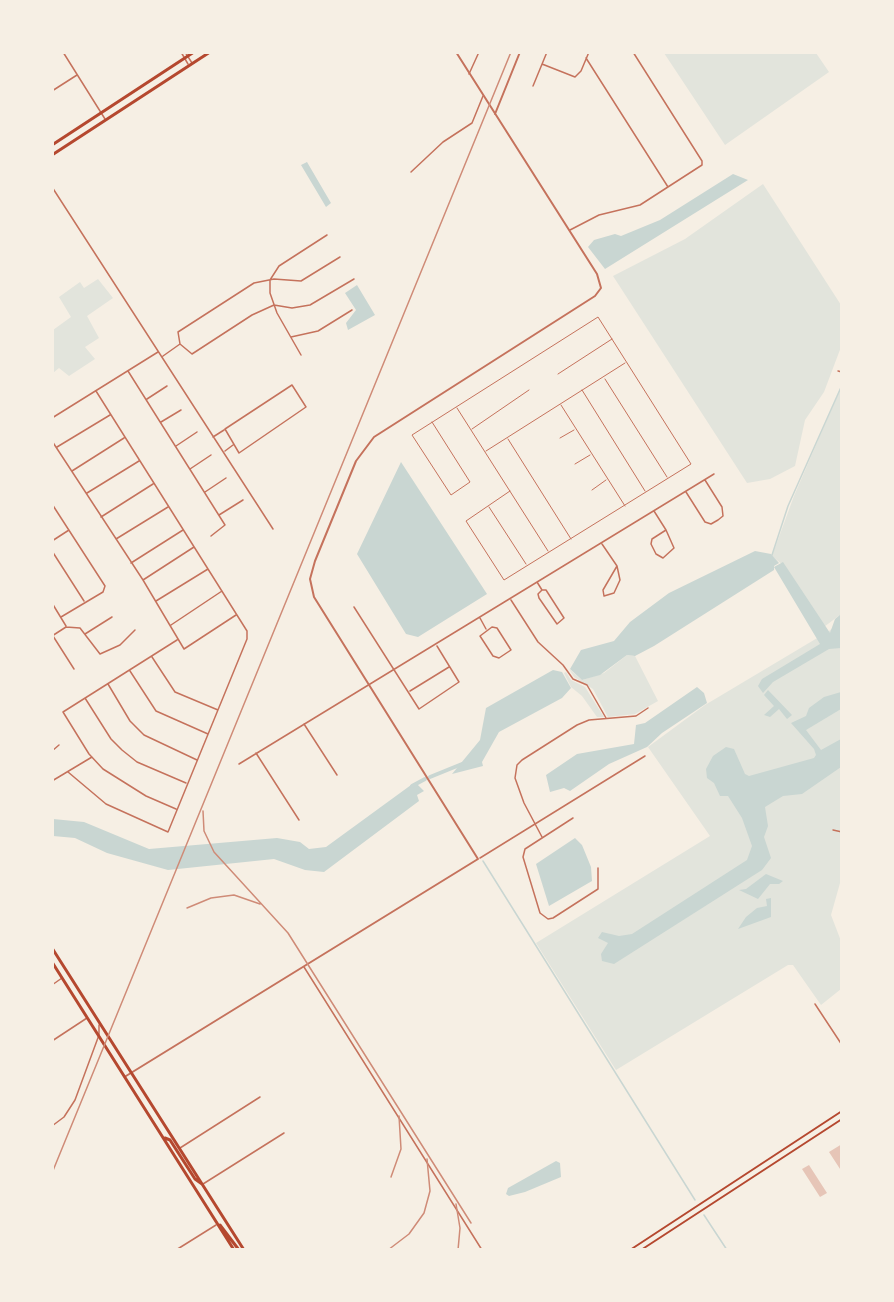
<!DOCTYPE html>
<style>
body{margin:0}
#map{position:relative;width:894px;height:1302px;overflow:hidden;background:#f6efe4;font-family:"DejaVu Sans",sans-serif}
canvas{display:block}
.frame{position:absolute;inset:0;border:54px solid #f6efe4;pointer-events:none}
</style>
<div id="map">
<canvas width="894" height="1302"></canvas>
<div class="frame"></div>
</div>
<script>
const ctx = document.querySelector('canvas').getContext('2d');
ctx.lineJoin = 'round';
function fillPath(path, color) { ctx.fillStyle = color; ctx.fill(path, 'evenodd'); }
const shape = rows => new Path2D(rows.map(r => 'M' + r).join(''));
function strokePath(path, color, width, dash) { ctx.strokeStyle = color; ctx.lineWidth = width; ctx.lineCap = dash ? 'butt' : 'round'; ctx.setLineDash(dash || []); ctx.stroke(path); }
const green = shape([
 [664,53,816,53,829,72,725,145],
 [763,184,841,305,841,347,824,392,805,420,795,466,770,479,747,483,613,276,685,239],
 [98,279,113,298,87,316,99,338,85,347,95,359,69,376,59,368,53,373,53,330,71,317,59,297,80,282,84,288],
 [841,387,841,614,824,627,784,566,772,556,794,496],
 [841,621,842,876,831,915,841,941,841,989,821,1005,793,965,788,965,616,1070,536,943,710,836,648,747,705,705,829,631],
 [627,655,635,656,658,701,635,714,608,717,593,689,574,677,569,669,582,680,604,673],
 [566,672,571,680,585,687,604,717,597,717,582,696,571,687,564,673]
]);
const water = shape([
 [307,162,331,203,326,207,301,165],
 [733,174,748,180,605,269,588,247,594,240,615,234,621,236,660,220],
 [357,285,375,315,348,330,346,323,356,310,345,293],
 [401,462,487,594,418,637,406,634,357,554],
 [755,551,771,554,779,563,774,566,774,570,654,646,635,656,627,655,600,675,582,680,570,669,581,650,614,641,630,622,669,593],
 [783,562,830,633,835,619,841,614,841,648,829,649,773,682,763,693,758,686,762,679,820,644,774,567],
 [553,670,562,672,571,688,562,698,499,732,482,762,483,766,452,774,480,740,486,708],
 [697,687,704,693,707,703,662,733,647,747,609,764,570,791,564,788,550,792,546,775,577,754,634,744,636,725,645,723],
 [768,690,792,715,787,719,779,709,770,717,764,715,774,706,764,695],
 [841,692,841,709,806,730,821,750,841,739,841,767,802,794,783,796,765,807,768,826,764,837,771,858,762,870,614,964,602,961,601,954,608,943,598,938,602,932,619,936,632,934,747,860,752,846,742,818,728,796,720,796,714,783,707,778,706,769,713,756,726,747,734,749,745,774,749,776,814,758,816,755,814,749,791,723,806,716,809,708,824,697],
 [417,784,424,791,417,795,419,801,324,872,305,870,274,859,168,870,107,853,75,838,53,836,53,819,84,822,149,849,277,838,300,842,309,849,326,847,411,785],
 [575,838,582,845,591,867,592,881,549,906,536,864],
 [766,874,783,881,779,884,770,884,758,899,739,890,746,889],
 [771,898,771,917,738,929,746,917,757,908,767,906,766,899],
 [556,1161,560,1163,561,1177,525,1192,509,1196,506,1194,508,1188]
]);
const stream = shape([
 [772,555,788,506,842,385],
 [483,861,695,1200],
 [704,1215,727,1250]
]);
const canal = shape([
 [430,777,462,764],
 [412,786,425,779]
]);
const building = shape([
 [842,1144,842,1172,829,1152],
 [809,1165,827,1193,820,1197,802,1169]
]);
const service = shape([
 [558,374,612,339],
 [605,379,667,477],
 [582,390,645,491],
 [561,405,625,506],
 [457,408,548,551],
 [432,422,470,482,451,495,412,435,598,317,691,464,504,580,466,521,510,491],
 [472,429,529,390],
 [560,438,574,430],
 [508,439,571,539],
 [486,451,625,363],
 [575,464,590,455],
 [592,490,606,480],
 [489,507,526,564]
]);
const minor = shape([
 [63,52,105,119],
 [181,52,188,64],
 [185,52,192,63],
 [586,58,668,187],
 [542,64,575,77,581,71,589,52],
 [469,74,479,52],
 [533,86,547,52],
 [52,91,77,75],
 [411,172,443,142,472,123,483,96],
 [52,187,273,529],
 [570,230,599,215,640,205,702,165,702,161,633,52],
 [291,337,318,331,352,310],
 [180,344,178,332,254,283,274,279,301,281,340,257],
 [301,355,277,313,270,293,270,280,279,266,327,235],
 [163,356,180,344,192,354,252,315,274,305,292,308,310,305,354,279],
 [128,371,225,525,211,536],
 [838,371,842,372],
 [292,385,306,407,239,453,225,429,292,385],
 [147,399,167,386],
 [52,418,158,352],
 [161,422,181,410],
 [213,437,224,430],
 [52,441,143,580,184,649,236,615],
 [176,446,197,432],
 [57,447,110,415],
 [225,451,233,445],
 [190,469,211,455],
 [72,471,124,438],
 [205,492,226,478],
 [686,492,705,522,711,524,718,520,723,516,722,507,705,480],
 [87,493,139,461],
 [52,504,105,586,103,592,61,617],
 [654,511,666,530],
 [219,515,243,500],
 [101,517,153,484],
 [666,530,674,548,663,558,656,554,651,544,652,539,666,530],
 [116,539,168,507],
 [52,541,69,530],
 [602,544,617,566,620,580,614,593,604,596,603,590,617,566],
 [52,551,84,601],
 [131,563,183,530],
 [143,580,194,547],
 [537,582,542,590,546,590,564,618,557,624,539,598,538,594,542,590],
 [511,600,538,642,563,665,573,679,587,685,606,718],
 [156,601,208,569],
 [52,603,66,626],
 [354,607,419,709,459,682,437,646],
 [480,618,486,629],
 [171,625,222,591],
 [66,627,80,628,100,654,120,645,135,630],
 [492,627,497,628,511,650,499,658,493,656,480,636,492,627],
 [85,634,112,617],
 [52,636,66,627],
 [53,636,74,669],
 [152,657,175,692,218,710],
 [130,671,156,711,208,734],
 [108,684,130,721,144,735,197,760],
 [410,691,449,667],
 [85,698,111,739,122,750,137,762,186,783],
 [304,724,337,775],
 [52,751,59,745],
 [256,753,299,820],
 [239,764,714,474],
 [68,772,106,804,168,832,247,639,247,631,96,391],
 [52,781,92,757],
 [176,809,146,796,103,769,89,754,63,712,177,640],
 [573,818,525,849,523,857,540,913,548,919,553,918,598,889,598,868],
 [833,830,842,832],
 [542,837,524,803,515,778,517,765,522,760,577,725,589,720,636,716,648,708],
 [480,858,645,756],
 [304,967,482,1250],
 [52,985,62,978],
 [815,1004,842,1045],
 [52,1041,87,1018],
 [52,1126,64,1117,75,1100,99,1035,99,1025],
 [180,1148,260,1097],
 [203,1184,284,1133],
 [176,1250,216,1225]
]);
const tertiary = shape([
 [495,114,520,52],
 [126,1076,478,859,314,597,310,579,315,561,356,461,374,437,595,296,601,288,597,274,456,52]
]);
const secondary = shape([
 [630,1250,842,1111],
 [641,1250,842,1119]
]);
const primary = shape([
 [52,145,194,52],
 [52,155,210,52],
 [52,948,244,1250],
 [52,962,234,1250],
 [165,1138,170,1140,195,1179,202,1184],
 [220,1225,239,1250]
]);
const rail = shape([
 [203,811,204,831,214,852,288,933,471,1223],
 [187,908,211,898,234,895,260,904],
 [52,1173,511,52],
 [391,1177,401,1149,399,1116],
 [456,1204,460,1228,458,1250],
 [388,1250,409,1234,424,1213,430,1191,427,1159]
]);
fillPath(green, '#e2e4dc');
fillPath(water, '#c9d6d2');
strokePath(stream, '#c9d6d2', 1.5);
strokePath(canal, '#c9d6d2', 4);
fillPath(building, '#e6c5b7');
strokePath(service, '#c5725c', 1);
strokePath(minor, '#c5725c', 1.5);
strokePath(tertiary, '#c5725c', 2);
strokePath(secondary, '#b5482f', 2);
strokePath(primary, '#b5482f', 3);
strokePath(rail, '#cf8b77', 1.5);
</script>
